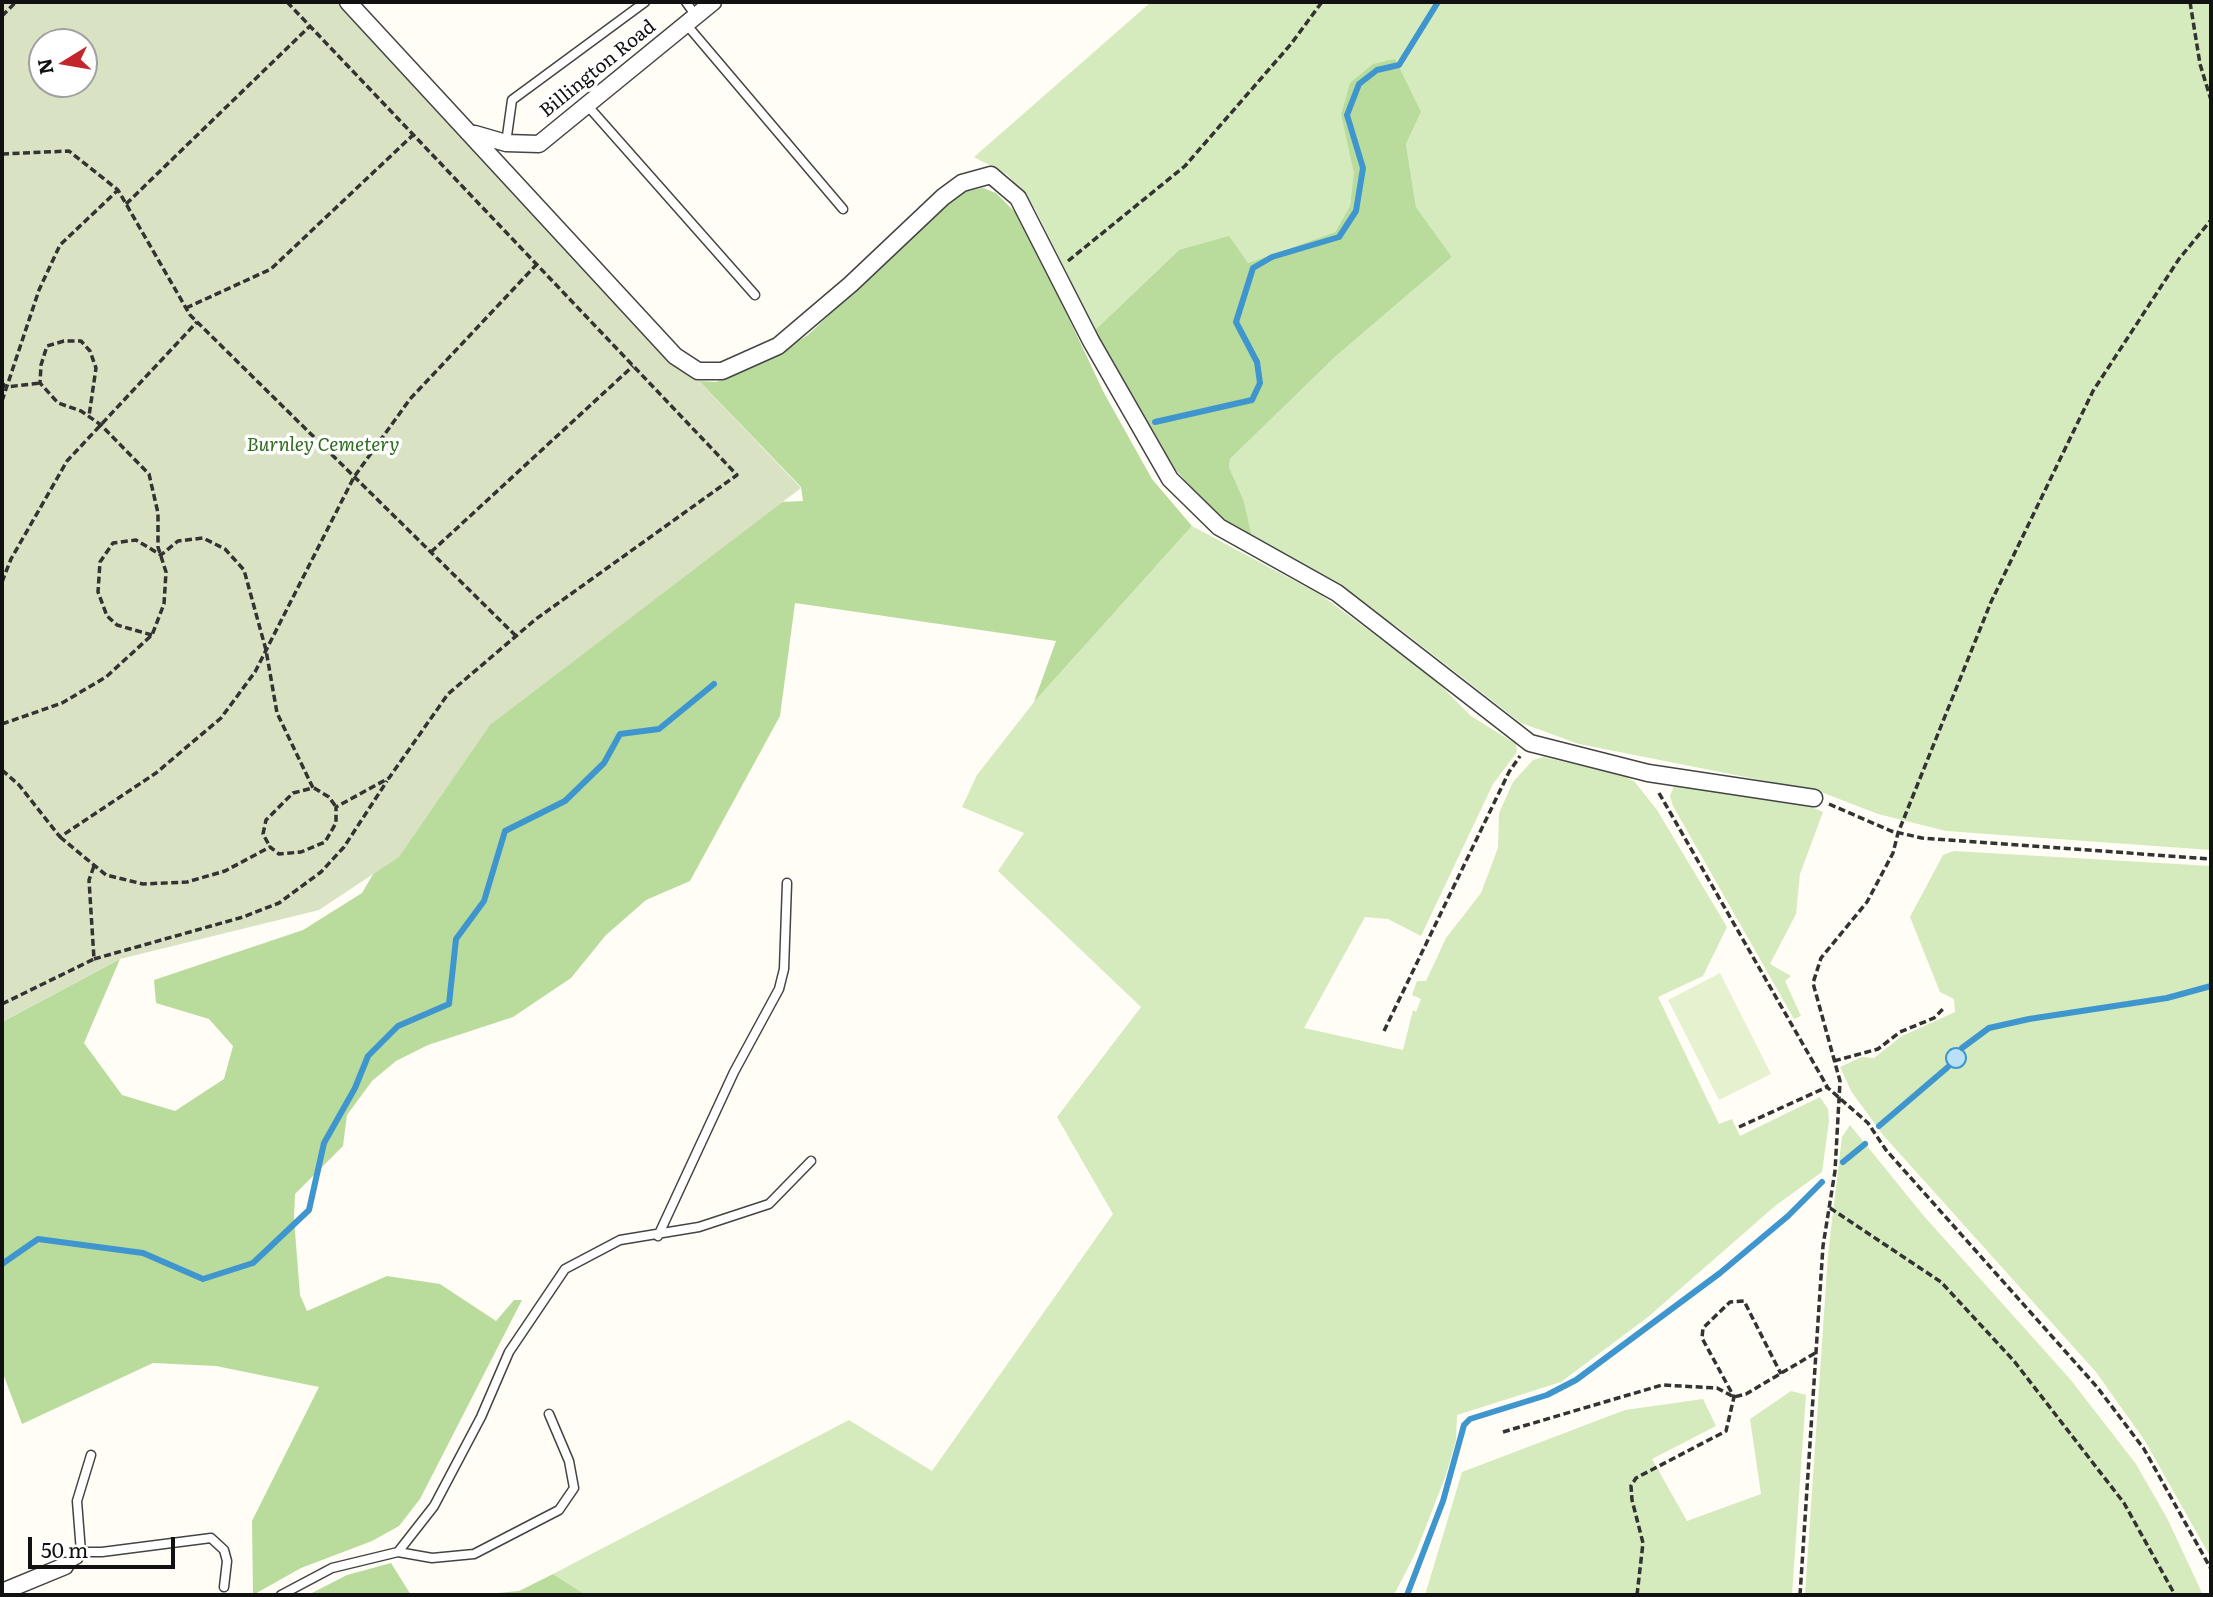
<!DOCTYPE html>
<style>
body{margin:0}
#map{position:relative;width:2213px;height:1597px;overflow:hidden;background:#fffdf5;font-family:Literata,serif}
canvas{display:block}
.frame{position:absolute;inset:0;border:4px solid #111;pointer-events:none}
.north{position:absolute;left:28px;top:28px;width:70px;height:70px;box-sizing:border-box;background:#fff;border:2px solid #a0a0a0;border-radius:50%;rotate:259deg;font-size:19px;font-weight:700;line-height:28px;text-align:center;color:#111}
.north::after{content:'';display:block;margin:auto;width:24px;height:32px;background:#c4262e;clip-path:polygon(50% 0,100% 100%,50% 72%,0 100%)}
.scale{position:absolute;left:28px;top:1537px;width:147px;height:32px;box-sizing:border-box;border:4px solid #111;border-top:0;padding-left:9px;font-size:21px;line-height:24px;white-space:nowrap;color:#111;-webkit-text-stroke:5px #fff;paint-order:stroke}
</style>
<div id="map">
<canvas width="2213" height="1597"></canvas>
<div class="frame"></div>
<div class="north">N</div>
<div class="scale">50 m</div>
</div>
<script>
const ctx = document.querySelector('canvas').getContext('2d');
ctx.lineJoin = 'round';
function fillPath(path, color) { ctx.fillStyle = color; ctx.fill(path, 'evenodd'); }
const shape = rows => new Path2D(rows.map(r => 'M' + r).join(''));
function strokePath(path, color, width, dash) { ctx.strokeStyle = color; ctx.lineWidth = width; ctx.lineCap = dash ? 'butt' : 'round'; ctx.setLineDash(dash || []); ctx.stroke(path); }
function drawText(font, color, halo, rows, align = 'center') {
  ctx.font = font + ' Literata,serif'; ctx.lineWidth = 7; ctx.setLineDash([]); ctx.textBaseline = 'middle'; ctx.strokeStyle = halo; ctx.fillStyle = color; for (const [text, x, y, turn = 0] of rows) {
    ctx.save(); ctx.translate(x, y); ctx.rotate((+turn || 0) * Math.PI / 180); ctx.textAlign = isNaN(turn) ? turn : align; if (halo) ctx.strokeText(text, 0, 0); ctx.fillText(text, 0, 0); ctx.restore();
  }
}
const green = shape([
 [1151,2,2211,2,2211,850,1946,831,1878,814,1821,792,1579,744,1521,723,1396,626,1252,537,1244,501,1229,467,1230,459,1336,356,1452,257,1416,207,1406,144,1421,112,1341,115,1355,172,1350,206,1335,232,1248,263,1179,250,1095,330,1035,209,1008,175,974,157],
 [1192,526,1321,595,1433,678,1471,716,1516,744,1517,752,1493,784,1421,936,1388,919,1365,917,1304,1028,1403,1050,1413,1010,1416,1012,1421,999,1412,995,1417,981,1426,981,1446,938,1481,893,1498,848,1499,813,1513,782,1533,760,1543,757,1622,775,1635,782,1657,810,1727,927,1703,976,1658,997,1719,1124,1732,1119,1740,1136,1820,1097,1828,1109,1829,1121,1822,1172,1775,1206,1648,1317,1561,1382,1457,1415,1456,1440,1446,1475,1416,1552,1394,1595,586,1595,553,1574,849,1420,932,1471,1113,1214,1057,1117,1141,1007,998,871,1024,833,962,807,977,775,1034,702],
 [1674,786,1805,804,1823,812,1800,874,1796,914,1770,964,1791,976,1785,981,1801,1016,1794,1019,1673,806,1670,796],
 [1954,851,2211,866,2211,1558,2145,1441,2096,1372,1883,1135,1851,1091,1840,1067,1862,1057,1874,1058,1902,1036,1955,1012,1954,999,1940,992,1910,917,1943,855],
 [1850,1125,1923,1215,2070,1379,2136,1464,2167,1518,2203,1595,1805,1595,1828,1254,1842,1137],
 [1791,1391,1806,1395,1792,1595,1425,1595,1462,1472,1625,1410,1703,1399,1716,1426,1652,1459,1687,1521,1761,1494,1750,1419]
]);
const forest = shape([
 [1395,59,1421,112,1406,144,1416,207,1452,257,1336,356,1230,459,1229,467,1244,501,1252,537,1219,518,1175,469,1095,330,1179,250,1229,236,1248,263,1335,232,1350,206,1354,173,1341,115,1350,83,1373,64],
 [983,188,996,193,1015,212,1031,238,1104,393,1152,479,1192,526,1034,702,1056,641,795,603,780,716,690,881,646,900,606,935,571,978,513,1017,428,1045,396,1061,372,1081,347,1115,343,1146,295,1194,294,1219,300,1295,307,1311,387,1276,440,1284,496,1321,514,1300,522,1300,420,1499,399,1526,372,1541,301,1568,253,1595,252,1521,319,1387,216,1366,153,1363,22,1424,2,1371,2,1022,120,959,84,1043,122,1095,175,1111,224,1079,233,1046,209,1019,156,1003,154,980,303,930,362,893,483,689,757,503,803,501,801,487,699,381,716,382,758,365,808,335,958,193],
 [391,1563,411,1595,308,1595,347,1575],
 [553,1574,586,1595,477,1595,519,1591]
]);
const cemetery = shape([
 [2,2,348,2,675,356,801,488,490,725,399,857,319,910,120,959,2,1022],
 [42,42,84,42,84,84,42,84]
]);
const pitch = shape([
 [1720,973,1771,1074,1719,1100,1668,1000]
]);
const water = shape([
 '1946 1058a10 10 0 1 1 20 0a10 10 0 1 1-20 0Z'
]);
const stream = shape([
 [1155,422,1252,400,1260,383,1257,362,1236,322,1253,268,1272,257,1339,237,1356,211,1363,168,1347,115,1359,84,1377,70,1399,65,1438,2],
 [1962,1048,1989,1028,2029,1019,2167,998,2211,986],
 [1879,1126,1948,1067],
 [1843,1162,1865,1144],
 [2,1264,38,1239,143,1253,203,1279,253,1263,309,1210,324,1143,355,1088,368,1056,398,1026,449,1004,456,939,484,901,505,831,565,801,604,763,620,734,659,729,714,684],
 [1407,1595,1443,1501,1464,1425,1470,1419,1547,1395,1576,1380,1720,1273,1788,1216,1822,1182]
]);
const path = shape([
 [2190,2,2200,64,2211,100],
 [2,16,16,2],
 [2,154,69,151,118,190,190,315,516,636],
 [126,204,310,26],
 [1068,261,1185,166,1291,44,1322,2],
 [186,308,271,269,413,135],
 [2,383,6,387,40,383],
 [2,401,39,290,60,245,118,190],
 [431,552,633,366],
 [2,582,11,559,67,461,197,322],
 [152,635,117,625,107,616,98,592,100,562,113,543,136,540,161,555,178,541,203,538,225,549,244,570,266,650,277,713,313,788,293,793,266,820,263,834,270,847],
 [2,724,62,703,106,677,152,635,164,604,166,572,158,547,158,513,149,474,101,425,81,411,58,403,40,383,41,365,47,346,64,341,81,341,90,351,96,368,89,416],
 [2,770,19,785,60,837,156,773,221,718,255,672,354,477,410,399,537,264],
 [314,788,329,797,336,807],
 [1659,793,1828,1088,1868,1123,1886,1150,2097,1387,2144,1449,2211,1569],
 [1829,804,1891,831,1922,838,2211,859],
 [60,837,106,875,143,884,187,882,225,871,270,847,279,854,301,852,325,842,336,823,336,807,389,778,448,694,536,619,737,475,287,2],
 [94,959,243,917,279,903,321,872,344,847,387,781],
 [2,1004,94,959,89,880,94,866],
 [1384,1031,1509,772,1520,756],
 [1834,1061,1878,1049,1900,1032,1934,1018,1945,1007],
 [1739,1127,1827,1087],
 [1830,1208,1941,1282,2014,1361,2124,1503,2175,1595],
 [1503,1432,1662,1385,1717,1388,1734,1397,1746,1394,1817,1352],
 [1637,1595,1643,1543,1632,1500,1631,1486,1636,1478,1726,1431,1734,1397,1702,1338,1703,1328,1730,1302,1744,1301,1781,1374],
 [1800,1595,1823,1246,1835,1171,1840,1081,1813,983,1821,958,1867,902,1893,853,1898,833,1991,602,2093,391,2179,259,2211,220]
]);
const lane = shape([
 [686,2,696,16],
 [686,24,843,209],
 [587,105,755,295],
 [506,143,512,100,645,2],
 [658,1236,734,1072,779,989,784,969,787,883],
 [81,1552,102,1552,211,1538,224,1550,227,1561,224,1587],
 [398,1552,434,1506,481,1417,509,1352,565,1269,620,1240,699,1227,769,1204,811,1161],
 [65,1566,78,1559,81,1552,77,1501,91,1455],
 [281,1595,332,1568,398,1552,432,1558,474,1554,559,1510,574,1488,569,1461,549,1414]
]);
const street = shape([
 [348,2,675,356,698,371,722,371,778,346,851,284,943,197,962,183,991,175,1018,198,1091,341,1170,479,1219,527,1337,593,1530,743,1648,773,1814,798],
 [475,134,506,143,539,144,713,2],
 [2,1592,65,1566]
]);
const streetNames = [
 ["Billington Road",598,69,-39]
];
const parkNames = [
 ["Burnley Cemetery",323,445]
];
fillPath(green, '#d5ebbd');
fillPath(forest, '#b9dc9c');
fillPath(cemetery, '#d9e3c4');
fillPath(pitch, '#e6f2cf');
fillPath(water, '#b9e0f7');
strokePath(water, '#3f96cf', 2);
strokePath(stream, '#3f96cf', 6);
strokePath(lane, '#444', 11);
strokePath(street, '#444', 19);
strokePath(path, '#333', 3.5, [7, 3.5]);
strokePath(lane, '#fff', 8);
strokePath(street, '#fff', 16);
drawText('19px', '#111', '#fff', streetNames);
drawText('italic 19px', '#2f6b1f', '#fff', parkNames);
</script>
